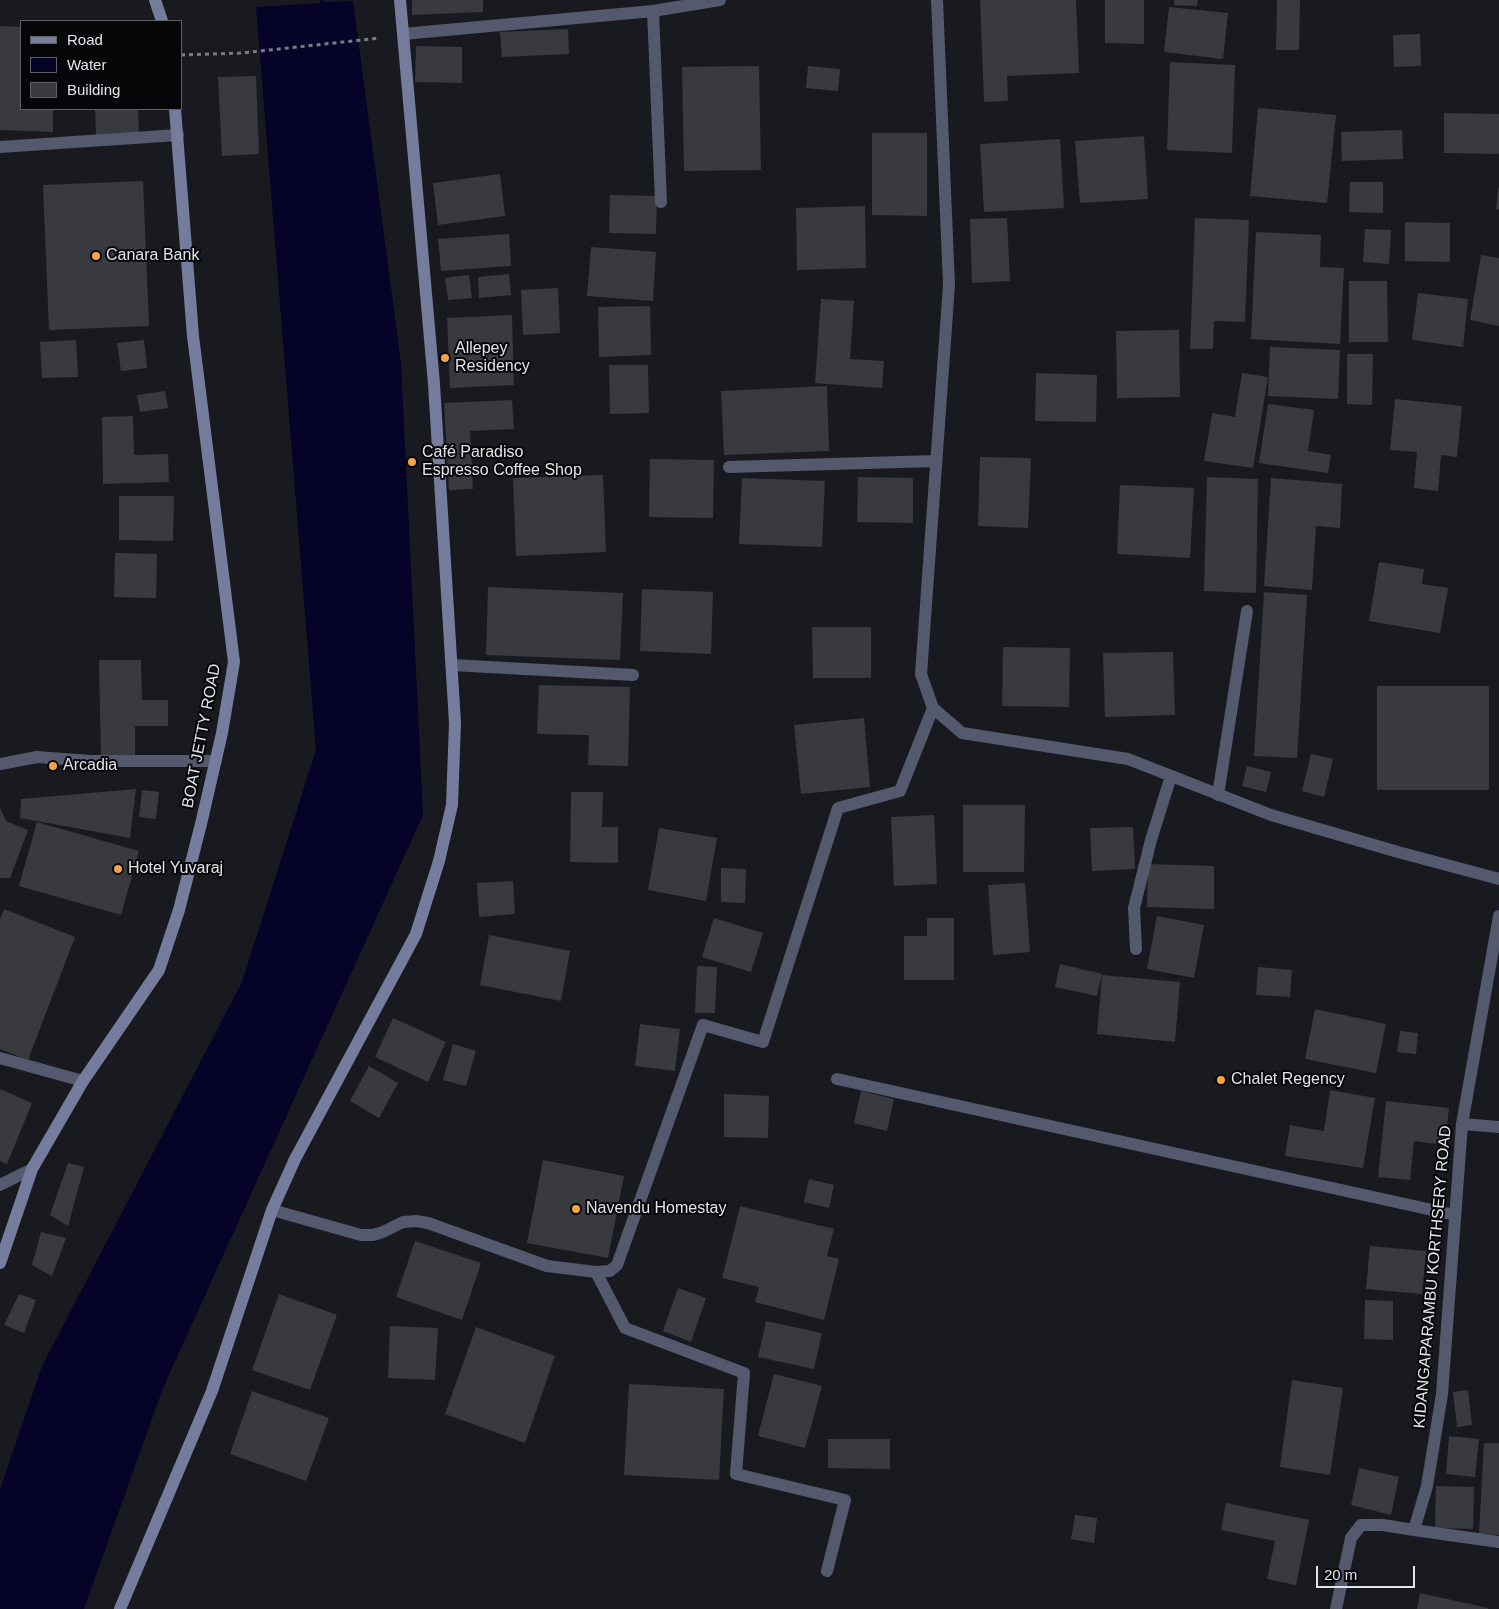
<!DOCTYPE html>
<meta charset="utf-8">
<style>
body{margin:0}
#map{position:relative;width:1499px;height:1609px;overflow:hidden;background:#191a20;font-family:Arial,sans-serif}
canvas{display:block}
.legend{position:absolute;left:20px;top:20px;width:162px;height:90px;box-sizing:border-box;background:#050607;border:1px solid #5e5f61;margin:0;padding:6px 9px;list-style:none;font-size:15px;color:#e3e4e8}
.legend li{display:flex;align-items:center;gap:10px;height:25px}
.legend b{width:25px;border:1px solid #5e5f61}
.scale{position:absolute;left:1316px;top:1566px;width:99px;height:22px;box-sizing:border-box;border:2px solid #e3e4e8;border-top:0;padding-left:6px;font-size:15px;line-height:18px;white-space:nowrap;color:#e3e4e8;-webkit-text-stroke:4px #050607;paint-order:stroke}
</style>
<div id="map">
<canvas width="1499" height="1609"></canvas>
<ul class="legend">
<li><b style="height:6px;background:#757c9d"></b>Road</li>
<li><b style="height:14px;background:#050327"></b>Water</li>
<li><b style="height:14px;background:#383a40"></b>Building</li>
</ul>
<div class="scale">20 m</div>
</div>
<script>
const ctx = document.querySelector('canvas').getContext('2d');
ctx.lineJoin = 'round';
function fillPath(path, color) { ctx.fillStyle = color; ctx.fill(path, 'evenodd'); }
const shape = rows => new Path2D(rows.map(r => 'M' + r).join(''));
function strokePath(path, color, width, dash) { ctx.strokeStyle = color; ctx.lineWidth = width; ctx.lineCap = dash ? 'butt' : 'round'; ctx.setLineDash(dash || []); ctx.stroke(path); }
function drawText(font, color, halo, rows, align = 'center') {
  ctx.font = font + ' Arial,sans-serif'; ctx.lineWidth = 4; ctx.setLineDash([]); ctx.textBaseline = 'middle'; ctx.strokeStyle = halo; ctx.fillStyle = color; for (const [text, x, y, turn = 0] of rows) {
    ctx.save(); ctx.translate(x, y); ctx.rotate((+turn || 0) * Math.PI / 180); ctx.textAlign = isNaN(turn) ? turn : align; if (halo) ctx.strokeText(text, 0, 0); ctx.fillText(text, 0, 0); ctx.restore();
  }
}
const water = shape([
 [320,0,324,0,324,2,353,1,401,363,423,815,163,1388,84,1609,0,1609,0,1490,42,1366,242,982,316,750,256,7,320,3]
]);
const building = shape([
 [412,0,483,0,483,12,412,15],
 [980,0,1076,0,1079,73,1007,76,1008,101,984,102],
 [1105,0,1144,0,1144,44,1105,43],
 [1174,0,1198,0,1197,6,1174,5],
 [1277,0,1300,0,1299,50,1276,50],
 [1169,7,1228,13,1223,59,1164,52],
 [0,26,21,27,21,109,53,109,53,132,0,130],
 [568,29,569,54,502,57,500,32],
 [1420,34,1421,66,1394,67,1393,35],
 [416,46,462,47,462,83,415,82],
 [1170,62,1235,65,1232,153,1167,150],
 [759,66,761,170,684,171,682,67],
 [808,66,840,69,838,91,806,88],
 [256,76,259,154,222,156,218,77],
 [1258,108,1336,115,1327,203,1250,196],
 [95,109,138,109,139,135,96,136],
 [1444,113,1499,114,1499,154,1444,153],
 [1402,130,1403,159,1342,161,1341,132],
 [872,133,927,133,927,216,872,215],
 [1144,136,1148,199,1080,203,1075,141],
 [1060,139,1064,208,984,212,980,144],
 [500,174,505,216,438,225,433,183],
 [143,181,149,326,49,330,43,185],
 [1350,182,1383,182,1383,213,1349,212],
 [1498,188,1499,188,1499,210,1496,209],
 [610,195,657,196,656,234,609,233],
 [865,206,866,268,797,270,796,208],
 [1007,218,1010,281,972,283,970,219],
 [1195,218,1249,220,1245,322,1214,321,1213,349,1190,349],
 [1405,222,1450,223,1450,262,1405,261],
 [1365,229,1391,230,1389,264,1363,262],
 [1256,232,1321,235,1320,267,1344,268,1340,344,1251,339],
 [509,234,511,266,441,271,438,239],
 [591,247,656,252,653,301,587,296],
 [1481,255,1499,258,1499,326,1470,320],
 [509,274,511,295,479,298,478,277],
 [469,275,472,298,448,300,445,278],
 [1349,281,1387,281,1388,342,1349,342],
 [558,288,560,333,523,335,521,290],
 [1418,293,1468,299,1463,347,1412,340],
 [821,299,854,301,850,359,884,361,882,388,815,383],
 [650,306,651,355,599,357,598,307],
 [512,315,514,385,450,388,447,318],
 [1179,330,1180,397,1117,398,1116,331],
 [76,340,78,377,42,378,40,342],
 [144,340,147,368,121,371,117,343],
 [1270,347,1340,350,1338,399,1268,396],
 [1347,354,1373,354,1372,405,1347,404],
 [609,365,648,365,649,413,610,414],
 [1036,373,1097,375,1096,422,1035,421],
 [1242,373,1268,377,1253,468,1204,461,1212,413,1235,417],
 [827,386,829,451,724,455,721,391],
 [165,391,168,408,140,412,137,395],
 [1395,399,1462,406,1457,457,1441,455,1438,491,1414,488,1417,452,1390,450],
 [512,400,514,429,470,431,473,489,449,490,444,403],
 [1268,404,1314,410,1308,451,1331,455,1328,473,1259,463],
 [133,416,134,455,168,454,169,482,103,484,102,417],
 [980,457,1031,458,1028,528,978,526],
 [650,459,714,460,713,518,649,517],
 [603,475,606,552,516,556,513,478],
 [858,477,913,478,913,523,857,522],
 [1207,477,1258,479,1256,593,1204,591],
 [742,478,825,481,822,547,739,544],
 [1271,478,1342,484,1340,528,1316,526,1312,590,1264,586],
 [1120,485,1194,488,1190,558,1117,554],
 [119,496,174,496,173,541,119,540],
 [115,553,157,554,156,598,114,597],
 [1379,562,1424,569,1422,584,1448,588,1440,633,1369,621],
 [488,587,623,593,620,660,486,655],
 [642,589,713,592,711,654,640,651],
 [1264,592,1307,595,1297,758,1254,756],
 [812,627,871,627,871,678,813,678],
 [1003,647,1070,648,1069,707,1002,706],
 [1173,652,1175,715,1105,717,1103,653],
 [99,660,141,660,142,700,168,700,168,726,135,726,135,759,101,759],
 [539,685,630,687,628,766,588,765,589,735,537,734],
 [1377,686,1489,686,1489,790,1377,790],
 [864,718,870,787,801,794,794,725],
 [1311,754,1333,759,1324,797,1302,791],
 [1247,766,1271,772,1266,792,1242,786],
 [136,789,130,838,20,818,21,799],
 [142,790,159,792,156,819,139,817],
 [571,792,603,792,602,827,618,827,618,863,570,862],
 [963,805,1025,805,1024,872,963,872],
 [0,808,6,821,28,830,10,878,0,878],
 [934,815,937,884,894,886,891,817],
 [37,822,139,851,121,915,19,886],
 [1133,827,1135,869,1092,871,1090,828],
 [659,828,717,838,706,901,648,890],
 [1148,864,1214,866,1214,909,1147,907],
 [721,868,746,869,745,903,721,902],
 [513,881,515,914,479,917,477,883],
 [1025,883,1030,952,993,955,988,885],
 [4,909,75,937,28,1060,0,1049,0,919],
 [1157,916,1204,925,1194,978,1147,969],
 [714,918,763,933,751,972,702,957],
 [927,918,954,918,954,980,904,980,904,936,927,936],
 [489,935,570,951,561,1001,480,985],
 [1060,964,1102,974,1097,996,1055,987],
 [697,966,717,967,715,1013,695,1013],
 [1258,967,1292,970,1290,997,1256,995],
 [1102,975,1180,982,1175,1042,1097,1034],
 [1315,1009,1386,1024,1376,1073,1305,1059],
 [393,1018,446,1042,428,1082,375,1057],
 [640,1024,680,1029,675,1071,635,1066],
 [1400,1031,1418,1033,1416,1054,1397,1052],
 [453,1044,476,1051,466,1086,443,1080],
 [369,1066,398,1083,379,1118,350,1101],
 [0,1089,32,1103,7,1164,0,1161],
 [1330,1090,1375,1098,1363,1168,1285,1156,1290,1125,1324,1131],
 [861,1091,894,1099,887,1131,854,1123],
 [724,1094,769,1096,768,1138,724,1137],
 [1386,1101,1449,1108,1445,1145,1414,1141,1410,1180,1378,1177],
 [543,1160,624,1176,608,1258,527,1243],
 [68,1163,84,1167,68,1226,50,1215],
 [809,1179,834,1185,829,1208,804,1202],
 [740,1206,834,1229,827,1256,839,1259,824,1320,755,1302,759,1287,722,1278],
 [41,1232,66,1238,52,1276,32,1265],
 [415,1241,481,1263,462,1320,396,1297],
 [1370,1246,1426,1251,1422,1294,1366,1289],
 [678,1288,706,1298,691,1342,663,1331],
 [19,1294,36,1300,24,1333,4,1325],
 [279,1294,337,1315,310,1390,252,1370],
 [1365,1300,1393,1301,1393,1340,1364,1339],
 [766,1321,822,1333,814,1369,758,1357],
 [390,1326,438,1328,435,1380,388,1378],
 [476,1327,555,1356,525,1443,445,1414],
 [774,1374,822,1386,805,1448,758,1436],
 [1292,1380,1343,1388,1330,1475,1280,1467],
 [629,1384,724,1389,719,1480,624,1475],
 [1468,1390,1472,1425,1457,1427,1453,1392],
 [252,1391,329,1418,306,1481,230,1454],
 [1449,1436,1479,1439,1475,1477,1446,1474],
 [828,1439,890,1439,890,1469,828,1468],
 [1484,1443,1499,1443,1499,1535,1479,1534],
 [1359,1468,1399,1477,1391,1515,1351,1505],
 [1436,1486,1474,1487,1473,1529,1435,1528],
 [1226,1503,1309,1520,1296,1585,1267,1579,1275,1541,1221,1530],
 [1075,1515,1097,1518,1094,1543,1071,1539],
 [1420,1593,1488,1608,1488,1609,1417,1609]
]);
const path = shape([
 [181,55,242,53,380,38]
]);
const service = shape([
 [703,1025,763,1042,838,808,900,791,933,708],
 [0,1058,83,1081],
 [0,1185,32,1169],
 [596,1272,625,1328,744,1373,736,1474,845,1500,827,1571]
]);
const minor = shape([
 [937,0,949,285,921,674,933,708,962,733,1128,759,1271,815,1398,852,1499,879],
 [653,11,661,202],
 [403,34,653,11,720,0],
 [0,147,178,135],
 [729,467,936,461],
 [452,665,633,675],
 [0,764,37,757,91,761,216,761],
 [1218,795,1247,611],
 [1136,949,1134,908,1151,840,1171,776],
 [837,1079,1455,1215],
 [1462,1124,1499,1127],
 [272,1210,361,1235,373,1235,383,1232,403,1222,416,1221,428,1223,547,1266,596,1272,610,1271,617,1265,703,1025],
 [1414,1530,1499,1542],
 [1336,1609,1351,1538,1361,1525,1383,1525,1414,1530,1427,1486,1442,1394,1462,1124,1499,916]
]);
const secondary = shape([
 [155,0,162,21],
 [0,1263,32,1169,83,1081,159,970,179,910,201,824,222,733,234,662,193,336,175,109],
 [120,1609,212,1391,272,1210,295,1159,416,934,439,861,452,805,455,723,434,384,400,0]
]);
const markers = [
 [96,256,5,"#f6a247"],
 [445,358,5,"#f6a247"],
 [412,462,5,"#f6a247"],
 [53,766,5,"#f6a247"],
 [118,869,5,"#f6a247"],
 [1221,1080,5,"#f6a247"],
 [576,1209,5,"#f6a247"]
];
const poiNames = [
 ["Canara Bank",106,256],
 ["Allepey",455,349],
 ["Residency",455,367],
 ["Café Paradiso",422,453],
 ["Espresso Coffee Shop",422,471],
 ["Arcadia",63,766],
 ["Hotel Yuvaraj",128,869],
 ["Chalet Regency",1231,1080],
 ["Navendu Homestay",586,1209]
];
const streetNames = [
 ["BOAT JETTY ROAD",202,736,-79],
 ["KIDANGAPARAMBU KORTHSERY ROAD",1433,1277,-85]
];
fillPath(water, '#050327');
fillPath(building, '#383a40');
strokePath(path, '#7c7d83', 3, [4, 4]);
strokePath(service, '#54596d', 12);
strokePath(minor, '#54596d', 12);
strokePath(secondary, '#757c9d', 12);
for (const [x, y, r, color] of markers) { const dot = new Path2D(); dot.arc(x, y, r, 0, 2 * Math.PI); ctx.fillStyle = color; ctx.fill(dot); strokePath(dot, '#050607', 2); }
drawText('16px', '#e3e4e8', '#050607', poiNames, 'left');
drawText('16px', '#e3e4e8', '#050607', streetNames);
</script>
